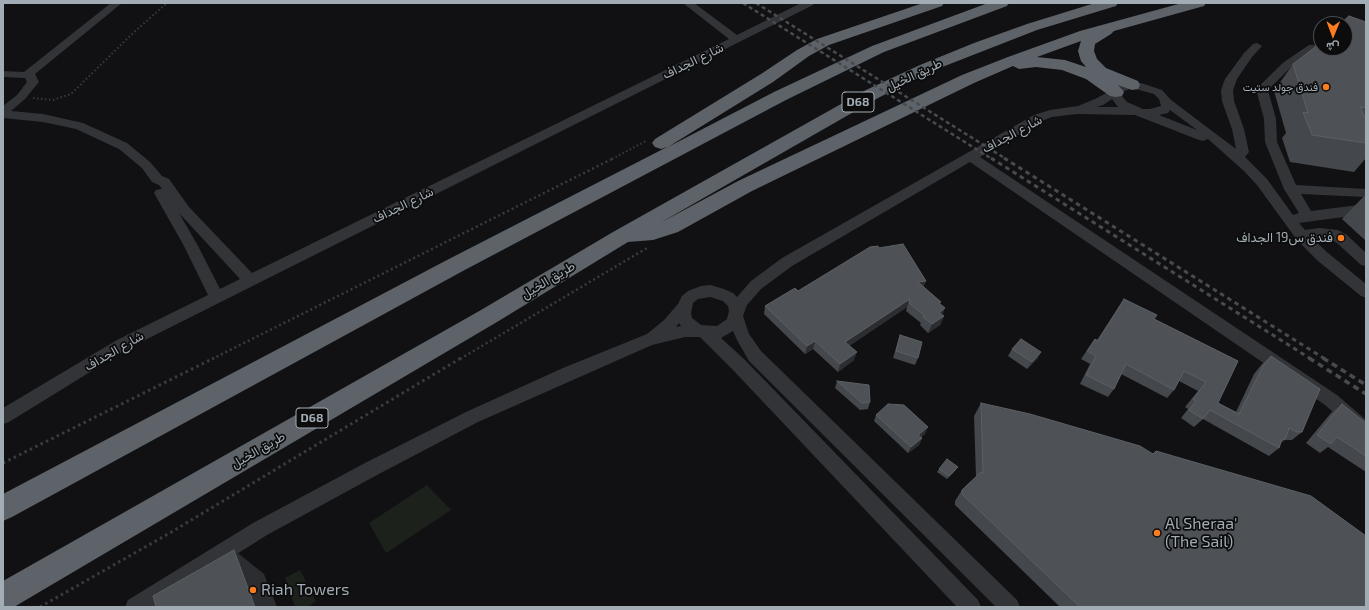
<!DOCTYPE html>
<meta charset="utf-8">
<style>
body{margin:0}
#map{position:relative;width:1369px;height:610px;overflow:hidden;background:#111113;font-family:"Exo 2",Vazirmatn,sans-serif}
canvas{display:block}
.frame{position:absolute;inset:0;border:4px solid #a1acb4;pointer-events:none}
.north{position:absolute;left:1313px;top:16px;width:40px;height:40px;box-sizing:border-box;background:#0c0c0d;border:1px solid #484c50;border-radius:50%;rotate:181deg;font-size:11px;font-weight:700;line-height:16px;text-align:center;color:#a1acb4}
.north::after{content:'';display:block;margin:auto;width:14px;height:18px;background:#fc7c20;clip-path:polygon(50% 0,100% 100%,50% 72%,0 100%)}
</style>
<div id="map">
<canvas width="1369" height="610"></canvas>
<div class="frame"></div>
<div class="north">ش</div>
</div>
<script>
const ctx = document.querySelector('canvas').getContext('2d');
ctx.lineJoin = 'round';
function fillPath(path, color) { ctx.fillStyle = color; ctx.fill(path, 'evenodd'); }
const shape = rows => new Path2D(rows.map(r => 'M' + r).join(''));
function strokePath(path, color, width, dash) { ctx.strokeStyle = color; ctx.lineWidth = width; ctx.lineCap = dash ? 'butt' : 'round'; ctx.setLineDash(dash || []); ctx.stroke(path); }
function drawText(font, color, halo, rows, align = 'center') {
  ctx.font = font + ' "Exo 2",Vazirmatn,sans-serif'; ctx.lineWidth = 3.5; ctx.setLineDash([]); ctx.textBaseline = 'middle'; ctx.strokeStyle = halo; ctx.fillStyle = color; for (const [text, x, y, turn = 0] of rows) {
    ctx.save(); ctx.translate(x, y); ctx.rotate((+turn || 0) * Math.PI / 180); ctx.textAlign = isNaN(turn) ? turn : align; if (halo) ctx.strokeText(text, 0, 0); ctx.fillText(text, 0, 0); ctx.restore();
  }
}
const green = shape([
 [427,485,451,510,386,553,369,523],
 [300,570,316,601,308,607,295,607,285,578]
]);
const pathFar2 = shape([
 [3,4,5,3],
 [33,98,53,100,71,94,132,34,167,3],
 [612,159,646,141]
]);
const pathFar1 = shape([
 [212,359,614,158],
 [460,359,647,248]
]);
const path = shape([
 [3,463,214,358],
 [40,607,168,534,461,358]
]);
const minor = shape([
 [111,3,122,3,35,74,39,82,25,99,11,111,43,114,83,123,127,143,150,162,162,176,169,179,189,207,252,273,729,39,683,3,694,3,737,35,801,3,814,3,813,5,129,348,9,422,3,424,3,408,117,340,208,295,184,246,154,193,156,190,162,189,159,185,152,182,142,168,119,149,76,129,43,122,3,118,3,106,17,95,27,82,25,78,3,77,3,71,24,72,111,3],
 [179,213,240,279,220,289,198,246,179,213],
 [1257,43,1262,46,1252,57,1237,79,1233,90,1234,101,1244,129,1249,152,1245,157,1267,179,1293,215,1299,213,1284,189,1265,142,1264,119,1256,89,1284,62,1309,45,1317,45,1318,47,1317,49,1292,66,1268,90,1276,119,1277,142,1296,185,1366,189,1366,197,1301,194,1311,211,1366,204,1366,214,1299,223,1305,230,1319,228,1338,230,1347,235,1366,253,1366,266,1361,265,1337,243,1330,239,1313,239,1328,253,1366,284,1366,298,1361,296,1318,261,1297,240,1257,185,1244,171,1208,139,1203,141,1199,140,1135,115,1077,114,1052,117,1042,121,980,157,1337,395,1366,420,1366,438,1360,435,1325,405,970,162,792,266,761,289,747,305,743,316,749,334,761,351,1017,600,1020,607,996,607,749,361,737,340,733,331,721,338,744,359,978,600,981,607,957,607,732,369,700,337,685,337,652,345,478,422,377,475,267,535,153,607,125,607,128,600,253,523,365,463,466,412,563,368,647,334,664,320,678,304,682,296,688,291,701,286,710,285,724,289,733,293,737,297,751,281,782,258,1034,115,1050,110,1078,106,1095,99,1112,90,1115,86,1132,82,1141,83,1162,90,1171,100,1236,149,1232,129,1222,101,1221,90,1225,79,1244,53,1253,44,1257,43],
 [1132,88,1154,94,1159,99,1161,106,1150,109,1143,109,1127,102,1122,96,1122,92,1132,88],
 [1112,99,1118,107,1097,107,1103,105,1112,99],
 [1170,110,1197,130,1159,115,1168,113,1170,110],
 [710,297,723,301,728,306,729,311,727,319,717,326,701,325,692,318,691,313,693,303,698,299,710,297],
 [679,323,681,326,676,327,679,323]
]);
const highway = shape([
 [923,3,944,3,942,6,829,45,809,56,773,82,668,147,774,92,872,46,988,3,1009,3,1007,6,884,52,786,100,461,272,12,517,3,521,3,494,447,260,667,147,661,149,655,147,652,143,655,139,761,74,797,50,817,39,923,3],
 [1095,3,1118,3,1116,6,1037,30,932,71,878,98,660,223,738,181,962,75,1008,57,1080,31,1182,3,1206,3,1204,6,1114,31,1111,34,1095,44,1094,51,1097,59,1106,68,1138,81,1140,85,1138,89,1132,90,1118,85,1124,92,1122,96,1116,97,1110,96,1086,79,1062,70,1036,67,1019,69,1013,66,974,83,752,191,678,232,653,240,628,242,497,322,14,607,3,607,3,581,481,310,613,232,866,90,920,65,974,43,1027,24,1095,3],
 [1081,41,1078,51,1081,61,1086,67,1065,60,1037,57,1081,41]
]);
const railFar2 = shape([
 [743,3,992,159],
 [756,3,1006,159]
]);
const railFar1 = shape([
 [991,158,1311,359],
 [1004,158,1325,359]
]);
const rail = shape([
 [1309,358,1366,394],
 [1323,358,1366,385]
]);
const wall = shape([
 [1366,22,1366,158,1354,172,1290,162,1282,138,1286,133,1274,91,1293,64],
 [1366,194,1366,241,1342,219],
 [879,248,926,281,923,287,940,304,942,315,944,316,940,325,928,333,920,325,921,323,906,311,907,307,849,346,854,360,838,372,813,349,805,354,764,314,765,306,798,291],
 [1124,299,1154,319,1238,361,1218,403,1236,412,1254,374,1262,364,1271,356,1302,432,1292,440,1287,440,1285,439,1281,443,1279,448,1269,456,1203,419,1194,427,1181,418,1188,409,1185,407,1198,391,1179,381,1174,390,1167,398,1121,374,1114,389,1108,397,1080,384,1090,364,1081,359,1095,339,1097,340],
 [900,335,918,358,915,365,893,358],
 [1012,349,1041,352,1037,359,1027,369,1008,356],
 [837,381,870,402,868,409,860,410,835,388],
 [981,403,1153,454,1156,451,1366,607,1060,607,955,505,955,501,962,490,976,477,974,416],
 [1342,404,1366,423,1366,472,1328,447,1320,453,1306,443,1331,413],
 [876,415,925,434,921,437,922,438,919,445,908,453,874,421],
 [939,469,956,470,947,479,937,472]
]);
const shadedWall = shape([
 [926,281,922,289,918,282],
 [910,299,907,307,843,350,845,342],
 [945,308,942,317,939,313],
 [944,316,940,325,928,333,932,324],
 [815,341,813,349,805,354,807,346],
 [857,352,854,360,838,372,840,364],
 [1041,352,1037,359,1027,369,1032,362],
 [928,427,925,434,915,441,918,435],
 [922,438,919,445,908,453,911,447],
 [234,550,264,574,277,607,255,607]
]);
const building = shape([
 [1349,16,1366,22,1366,108,1360,107,1366,120,1366,143,1312,135,1303,112,1308,113,1293,64,1314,48,1321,42,1321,48,1345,48,1345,24,1340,24,1349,16],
 [903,244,926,281,918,282,941,302,939,303,945,308,939,313,944,316,932,324,923,317,925,316,909,303,910,299,845,342,857,352,840,364,815,341,807,346,765,306,795,288,798,291,870,247,878,246,879,248,903,244],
 [1124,299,1157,315,1154,319,1238,361,1218,403,1239,414,1263,366,1271,356,1320,389,1302,432,1297,432,1289,428,1285,440,1282,439,1279,448,1210,410,1203,419,1189,410,1196,401,1193,399,1206,382,1184,371,1174,390,1126,364,1114,389,1086,375,1096,356,1087,351,1095,339,1098,341,1124,299],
 [900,335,922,342,918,358,896,351,900,335],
 [1021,339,1041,352,1032,362,1012,349,1021,339],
 [837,381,869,385,870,402,862,403,837,381],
 [981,403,1030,414,1140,446,1153,454,1156,451,1311,496,1366,536,1366,607,1080,607,962,494,962,490,981,472,983,473,981,403],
 [888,404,904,405,928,427,918,435,922,438,911,447,876,415,888,404],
 [1342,404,1366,423,1366,456,1337,437,1331,444,1317,435,1342,404],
 [947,459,958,467,949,476,939,469,947,459],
 [234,550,255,607,156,607,153,596,234,550]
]);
const markers = [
 [1326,87,4,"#fc7c20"],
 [1341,238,4,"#fc7c20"],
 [1157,533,4,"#fc7c20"],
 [253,590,4,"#fc7c20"]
];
const farPoinames = [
 ["فندق جولد ستيت",1318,87]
];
const shields = [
 [858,102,32],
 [312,418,32]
];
const shieldNames = [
 ["D68",858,102],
 ["D68",312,418]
];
const streetNames = [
 ["شارع الجداف",693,61,-26],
 ["طريق الخيل",914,75,-25],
 ["شارع الجداف",1012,134,-28],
 ["شارع الجداف",403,205,-26],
 ["طريق الخيل",548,280,-31],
 ["شارع الجداف",114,351,-30],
 ["طريق الخيل",258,450,-30]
];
const poiNames = [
 ["فندق س19 الجداف",1333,238]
];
const nearPoinames = [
 ["Al Sheraa'",1165,524],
 ["(The Sail)",1165,542],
 ["Riah Towers",261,590]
];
fillPath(green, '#1c221b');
strokePath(pathFar2, '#383b3f', 2, [1.5, 2.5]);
strokePath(pathFar1, '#383b3f', 2.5, [2, 3]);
strokePath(path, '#383b3f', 3, [2.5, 3.5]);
fillPath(minor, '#323438');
fillPath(highway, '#5d6369');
strokePath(railFar2, '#474b4f', 2.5, [4, 3]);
strokePath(railFar1, '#474b4f', 3, [4.5, 4]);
strokePath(rail, '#474b4f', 3.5, [6, 4.5]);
fillPath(wall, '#44474b');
fillPath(shadedWall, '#2b2d30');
fillPath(building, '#4e5256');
strokePath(building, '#5b6065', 1);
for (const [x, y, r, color] of markers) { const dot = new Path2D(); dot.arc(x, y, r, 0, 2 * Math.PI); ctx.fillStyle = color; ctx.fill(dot); strokePath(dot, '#0c0c0d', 1.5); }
drawText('11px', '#a1acb4', '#0c0c0d', farPoinames, 'right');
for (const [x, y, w] of shields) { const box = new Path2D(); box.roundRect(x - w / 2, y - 10, w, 20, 3); ctx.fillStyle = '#0c0c0d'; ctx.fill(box); strokePath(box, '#a1acb4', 1); }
drawText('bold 12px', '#a1acb4', null, shieldNames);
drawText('13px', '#a1acb4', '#0c0c0d', streetNames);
drawText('13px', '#a1acb4', '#0c0c0d', poiNames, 'right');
drawText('16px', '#a1acb4', '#0c0c0d', nearPoinames, 'left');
</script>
